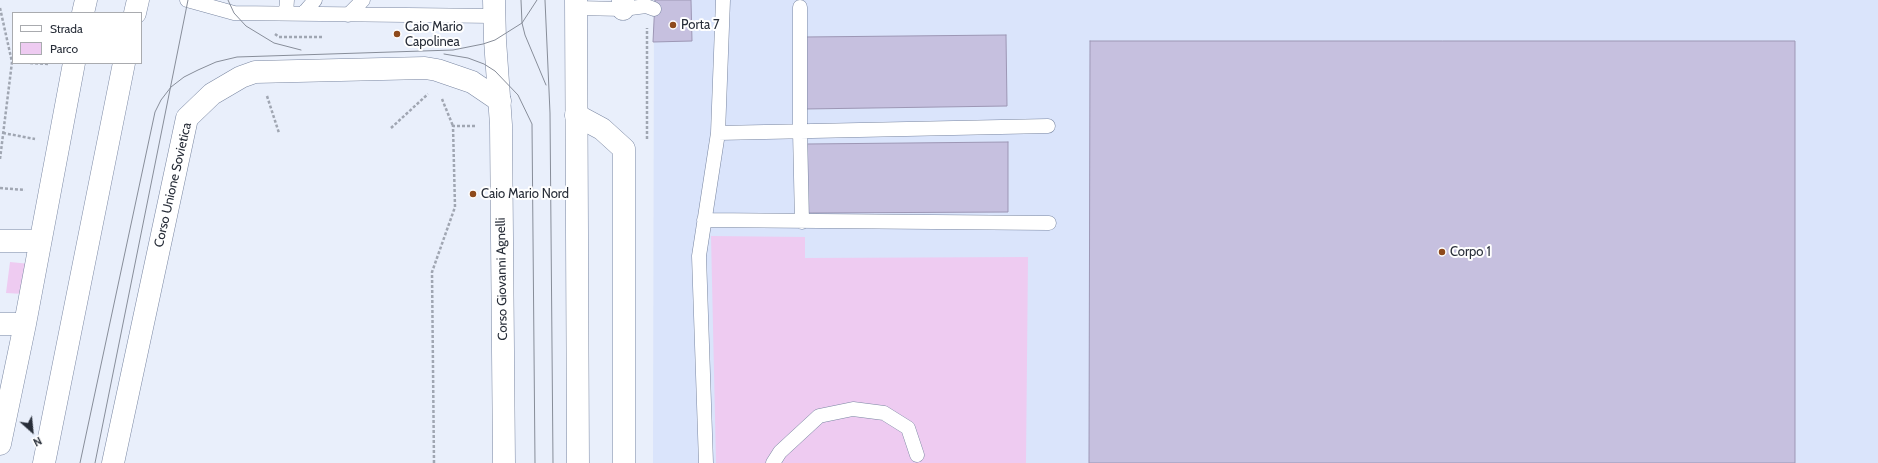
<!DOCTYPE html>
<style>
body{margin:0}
#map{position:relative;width:1878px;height:463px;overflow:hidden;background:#e9effb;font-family:Cabin,sans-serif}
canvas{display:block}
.legend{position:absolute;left:12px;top:12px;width:130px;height:52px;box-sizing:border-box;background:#fff;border:1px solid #a9abaf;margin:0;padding:5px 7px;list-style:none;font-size:12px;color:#272d38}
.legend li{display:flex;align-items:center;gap:8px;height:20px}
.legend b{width:20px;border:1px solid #a9abaf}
.north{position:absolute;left:12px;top:411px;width:40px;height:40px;-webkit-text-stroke:3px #fff;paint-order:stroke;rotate:153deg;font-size:11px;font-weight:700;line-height:16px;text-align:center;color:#272d38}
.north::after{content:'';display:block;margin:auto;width:14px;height:18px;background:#272d38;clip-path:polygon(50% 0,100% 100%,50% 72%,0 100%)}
</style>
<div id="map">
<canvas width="1878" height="463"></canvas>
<ul class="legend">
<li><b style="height:5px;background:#fff"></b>Strada</li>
<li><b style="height:11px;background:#eecbf1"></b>Parco</li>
</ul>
<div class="north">N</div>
</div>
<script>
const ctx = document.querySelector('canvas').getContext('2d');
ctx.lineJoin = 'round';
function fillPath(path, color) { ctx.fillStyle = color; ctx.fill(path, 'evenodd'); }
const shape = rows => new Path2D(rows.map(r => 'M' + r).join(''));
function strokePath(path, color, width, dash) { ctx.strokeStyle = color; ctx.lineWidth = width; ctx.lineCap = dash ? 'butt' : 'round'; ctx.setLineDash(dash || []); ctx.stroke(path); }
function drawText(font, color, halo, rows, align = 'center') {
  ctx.font = font + ' Cabin,sans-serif'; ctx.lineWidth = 4; ctx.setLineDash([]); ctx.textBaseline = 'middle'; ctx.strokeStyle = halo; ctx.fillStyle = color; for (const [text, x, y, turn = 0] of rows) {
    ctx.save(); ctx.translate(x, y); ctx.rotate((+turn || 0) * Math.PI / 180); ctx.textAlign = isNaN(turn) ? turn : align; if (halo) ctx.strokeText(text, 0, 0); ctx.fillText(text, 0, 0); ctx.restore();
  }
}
const built = shape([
 [654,0,1878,0,1878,463,653,463]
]);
const green = shape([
 [711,236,805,237,805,258,1028,257,1026,463,716,463],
 [10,262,30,264,24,294,6,293]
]);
const building = shape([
 [655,0,691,0,692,41,653,42,655,0],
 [1006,35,1007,106,804,109,804,37,1006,35],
 [1090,41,1795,41,1795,463,1089,463,1090,41],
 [1008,142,1008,212,808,213,807,144,1008,142]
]);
const path = shape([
 [0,8,12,62,0,159],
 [275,34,279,37,323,37],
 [30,63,50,64],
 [267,96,279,133],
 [442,99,453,126],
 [391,128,428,94],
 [3,133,35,139],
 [647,139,647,28],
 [0,188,25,190],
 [434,463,432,272,455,207,453,126,476,126]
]);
const lane = shape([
 [187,0,234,13,494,16],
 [800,7,800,131,802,222],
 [576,8,623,9,646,6,654,9],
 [286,13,287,0],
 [303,14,315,0],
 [348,15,363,0],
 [718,133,1048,126],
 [704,220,1049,223],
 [706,463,699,256,718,133,723,0],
 [773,463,780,452,819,416,853,409,884,413,908,428,917,455]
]);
const street = shape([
 [623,0,623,9],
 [83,13,86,0],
 [576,115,602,129,624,149,624,463],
 [0,241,40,241],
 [0,324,25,324],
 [0,444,25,324,74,63],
 [113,463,187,118,212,94,241,77,255,72,425,68,437,70,472,82,500,101]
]);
const secondary = shape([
 [135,13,138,0],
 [44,463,124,63]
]);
const primary = shape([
 [494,0,495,40,501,125,504,463],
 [576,0,578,463]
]);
const tram = shape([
 [228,0,234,13,246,26,274,43,301,50],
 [521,0,522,23,525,35,546,85],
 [545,0,550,113,553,463],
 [444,54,468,58,484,64,495,71,518,95,532,124,535,463],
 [80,463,155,112,161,100,171,87,184,77,198,70,216,62,237,57,453,50,483,44,495,40,522,23,537,0],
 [95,463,188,0]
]);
const markers = [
 [673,25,4,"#8e4a1c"],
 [397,34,4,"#8e4a1c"],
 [473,194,4,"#8e4a1c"],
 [1442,252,4,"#8e4a1c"]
];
const poiNames = [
 ["Porta 7",681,25],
 ["Caio Mario",405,27],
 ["Capolinea",405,42],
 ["Caio Mario Nord",481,194],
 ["Corpo 1",1450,252]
];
const streetNames = [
 ["Corso Unione Sovietica",173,185,-77],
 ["Corso Giovanni Agnelli",502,279,-91]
];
fillPath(built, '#dae4fb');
fillPath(green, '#eecbf1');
fillPath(building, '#c6c0df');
strokePath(building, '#9d97b5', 1);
strokePath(lane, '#7a87a2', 15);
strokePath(street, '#7a87a2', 23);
strokePath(secondary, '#7a87a2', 23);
strokePath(primary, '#7a87a2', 23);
strokePath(path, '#a0a6b2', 2.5, [3, 2]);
strokePath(lane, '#fff', 14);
strokePath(street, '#fff', 22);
strokePath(secondary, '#fff', 22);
strokePath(primary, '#fff', 22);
strokePath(tram, '#878d99', 1);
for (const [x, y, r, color] of markers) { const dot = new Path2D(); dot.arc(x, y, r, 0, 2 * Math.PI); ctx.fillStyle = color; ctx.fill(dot); strokePath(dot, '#fff', 1.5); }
drawText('13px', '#272d38', '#fff', poiNames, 'left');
drawText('13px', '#272d38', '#fff', streetNames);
</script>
